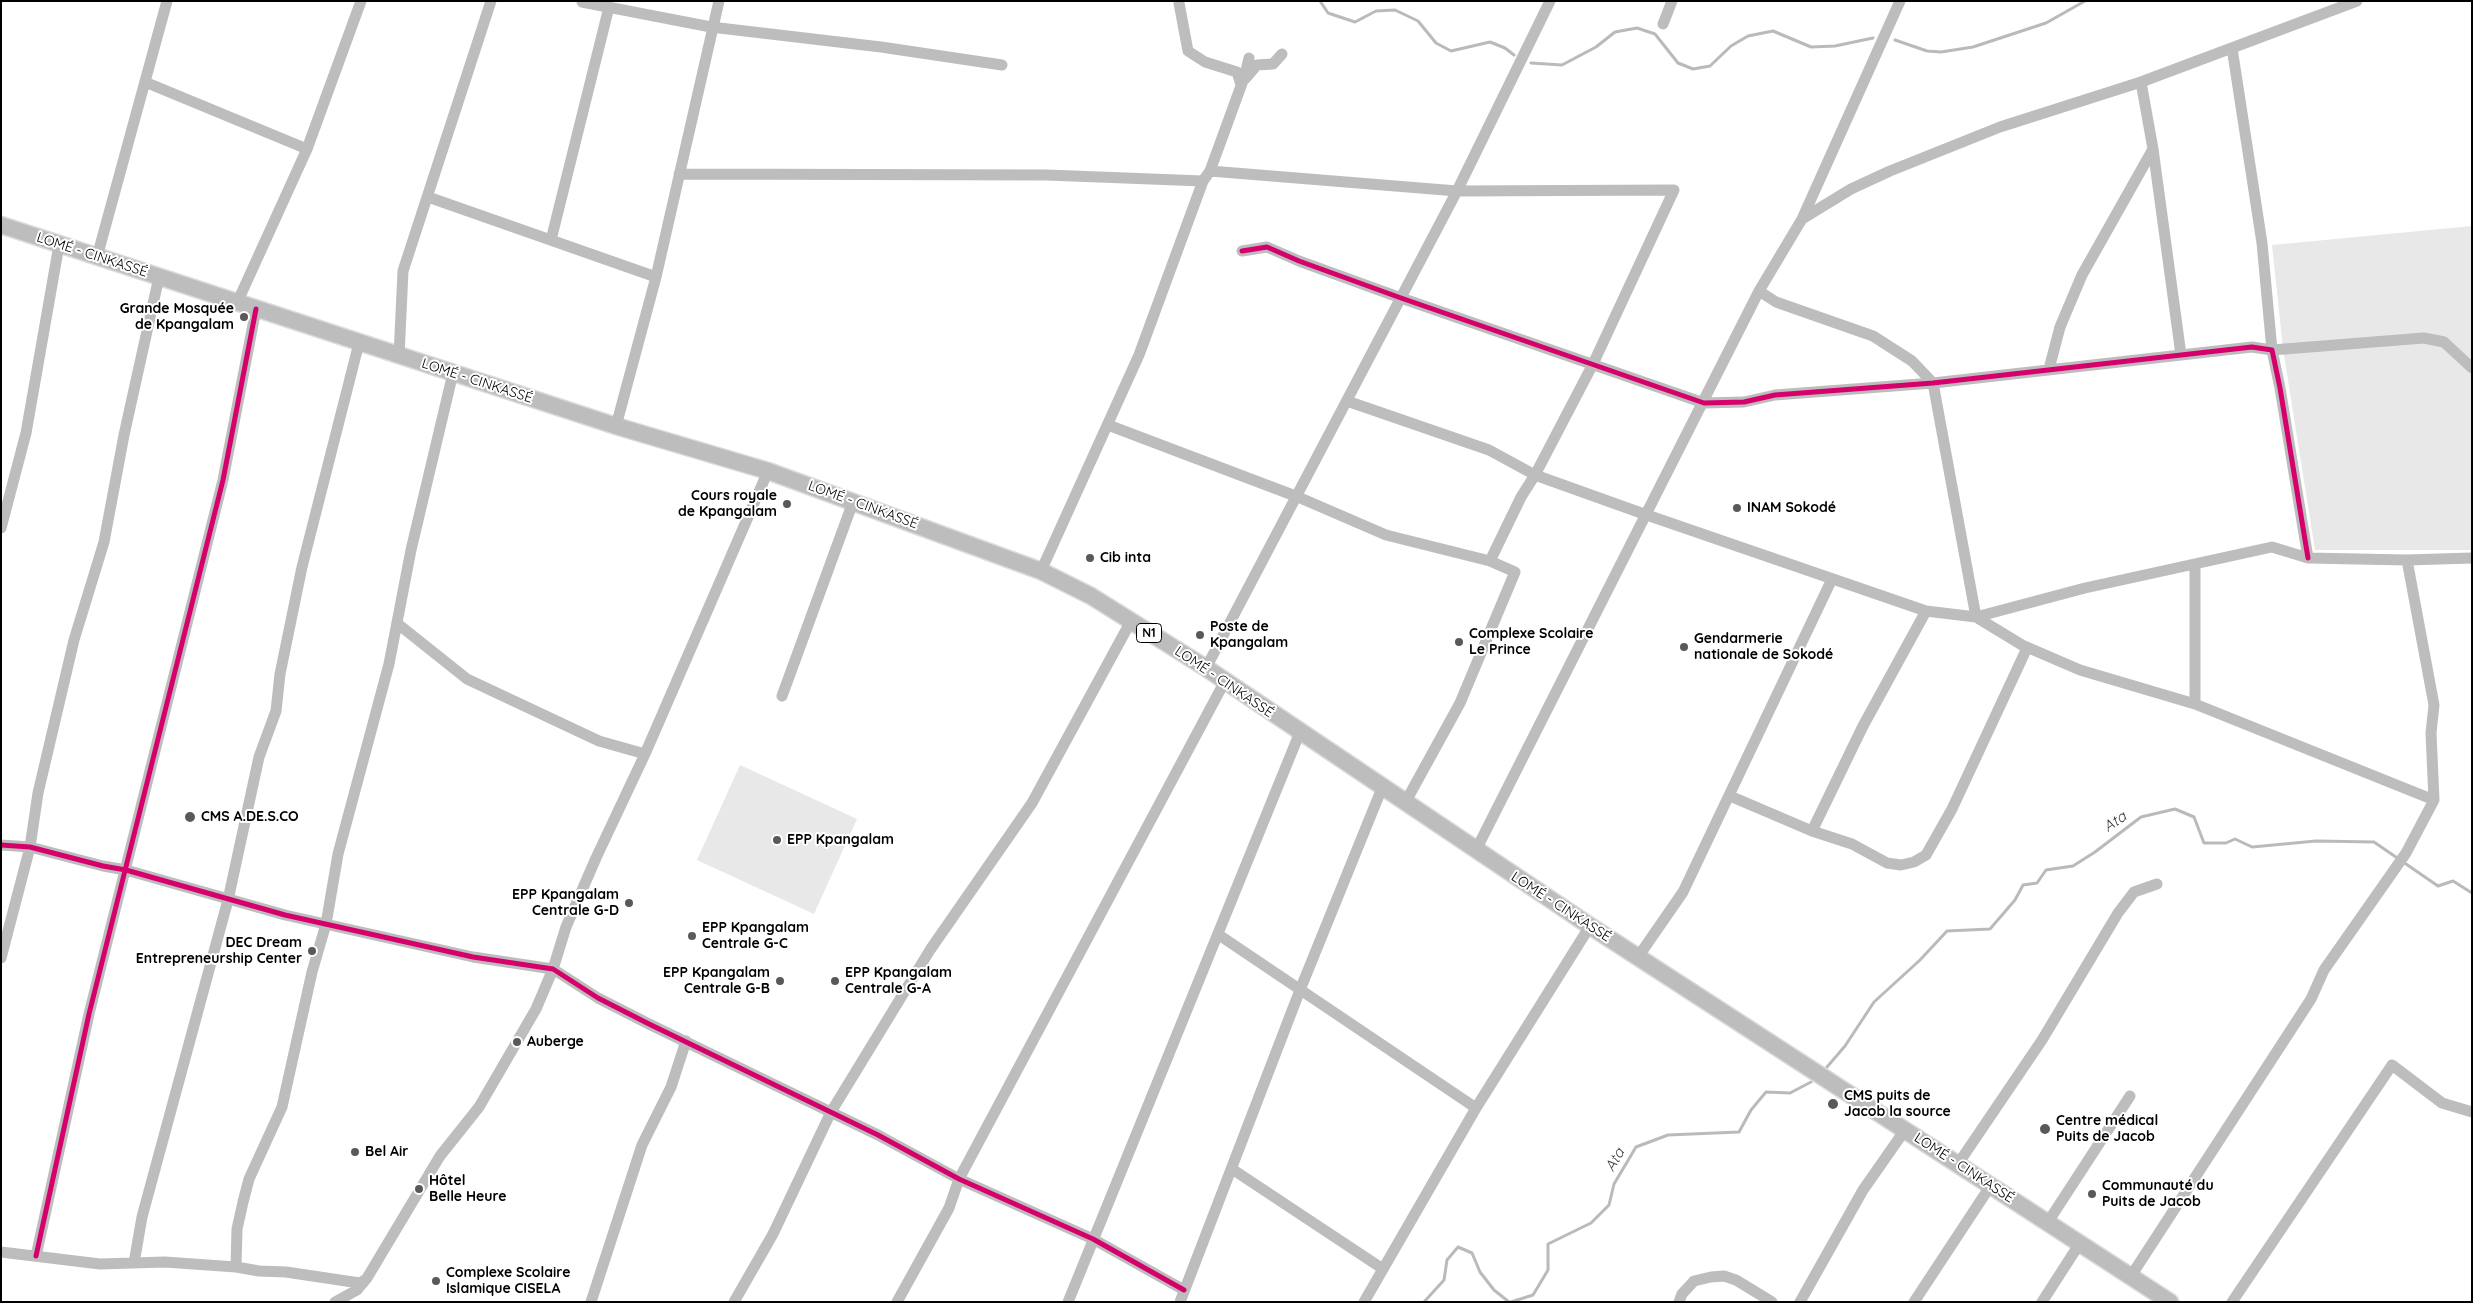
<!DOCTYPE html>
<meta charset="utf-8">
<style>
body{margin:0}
#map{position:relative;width:2473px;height:1303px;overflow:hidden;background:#fff;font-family:Quicksand,sans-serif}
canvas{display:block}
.frame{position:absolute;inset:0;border:2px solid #000;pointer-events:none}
</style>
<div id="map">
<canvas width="2473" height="1303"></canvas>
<div class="frame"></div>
</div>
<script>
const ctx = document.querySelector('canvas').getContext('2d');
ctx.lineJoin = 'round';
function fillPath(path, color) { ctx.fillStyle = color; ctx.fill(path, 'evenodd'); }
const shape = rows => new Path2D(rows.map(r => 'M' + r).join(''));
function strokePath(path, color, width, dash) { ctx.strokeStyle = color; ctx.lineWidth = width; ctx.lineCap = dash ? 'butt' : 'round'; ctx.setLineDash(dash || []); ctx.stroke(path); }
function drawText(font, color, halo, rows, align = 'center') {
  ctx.font = font + ' Quicksand,sans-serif'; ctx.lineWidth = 4; ctx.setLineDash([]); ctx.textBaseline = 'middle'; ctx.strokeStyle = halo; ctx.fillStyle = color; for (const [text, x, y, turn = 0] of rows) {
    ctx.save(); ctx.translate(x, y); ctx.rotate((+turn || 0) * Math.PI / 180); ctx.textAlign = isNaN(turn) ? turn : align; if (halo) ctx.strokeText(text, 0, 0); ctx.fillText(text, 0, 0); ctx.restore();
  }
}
const green = shape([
 [2472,226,2472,550,2315,550,2283,349,2272,245],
 [740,765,857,819,814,914,697,860]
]);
const stream = shape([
 [1320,1,1328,13,1355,22,1376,11,1395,10,1418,21,1436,43,1451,51,1490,42,1505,48,1514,55],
 [1895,40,1927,51,1941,52,1973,47,2046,23,2085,1],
 [1531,63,1562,65,1596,47,1615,32,1637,28,1655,34,1678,63,1693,69,1710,66,1731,46,1748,36,1773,31,1811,47,1835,46,1873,38],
 [1827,1067,1845,1046,1874,1002,1920,960,1947,931,1990,929,2015,900,2023,885,2037,883,2046,870,2073,866,2095,852,2141,817,2175,809,2194,817,2204,843,2226,843,2235,839,2252,847,2316,841,2374,842,2438,886,2453,881,2472,893],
 [1424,1302,1444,1280,1447,1260,1458,1247,1472,1253,1480,1272,1494,1290,1509,1302],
 [1511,1302,1533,1295,1548,1270,1548,1244,1591,1223,1609,1205,1614,1184,1636,1147,1668,1135,1739,1132,1751,1110,1766,1092,1790,1093,1811,1082]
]);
const minor = shape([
 [582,2,711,27,881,47,1002,65],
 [1179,3,1188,51,1205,62,1237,72,1241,85],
 [1663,24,1672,1],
 [2232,48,2262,243,2272,350,2424,338,2444,342,2472,368],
 [1245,79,1257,65,1273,64,1282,54],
 [145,82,307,149],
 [2141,82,2153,149,2181,355],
 [1210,171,1457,191,1674,190,1593,364,1535,475,1521,497,1490,561],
 [679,174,1047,175,1203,181],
 [428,197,656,277],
 [1802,219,1851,189,1890,171,2000,127,2141,82,2357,1],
 [551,240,609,7],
 [1242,251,1267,247,1299,261,1401,298,1704,403,1744,402,1775,395,1933,383,2252,347,2272,350,2280,388,2308,558],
 [97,257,167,1],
 [1759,291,1776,302,1873,336,1912,361,1933,383,1976,617,2022,645,2080,670,2195,704,2434,800],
 [237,303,307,149,361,1],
 [399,356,403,271,491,1],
 [2049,369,2060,327,2082,275,2153,149],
 [1347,401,1489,450,1535,475,1644,514,1926,611,1976,617,2085,588,2272,547,2308,558,2407,560,2472,558],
 [1108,425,1298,497,1386,535,1490,561,1515,572,1460,703,1405,803],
 [616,426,656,277,719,1],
 [1,528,26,433,59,245],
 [1041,571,1139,355,1203,181,1210,171,1245,75,1249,58],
 [398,624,467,679,599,741,645,754],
 [1206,668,1457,191,1550,1],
 [782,696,853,502],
 [2195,704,2195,565],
 [1730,796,1812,831,1852,844,1887,863,1901,865,1914,862,1926,855,1952,809,2027,648],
 [1812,831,1863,726,1926,611],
 [1,845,30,847,103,866,126,870,285,915,473,957,553,969,598,998,649,1024,878,1135,959,1179,1093,1239,1184,1290],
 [1476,850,1759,291,1802,219,1900,1],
 [1219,935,1476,1108],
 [1638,957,1683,892,1832,579],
 [1,958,30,847,38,793,74,640,104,542,124,435,159,277],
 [1958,1164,2042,1040,2118,913,2134,892,2157,884],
 [1232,1169,1383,1269],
 [2048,1222,2130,1096],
 [1,1252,100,1264,165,1262,236,1267,259,1271,286,1272,353,1282,360,1283,366,1279],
 [36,1256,89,1014,223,480,256,309],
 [134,1263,142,1217,228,900,259,757,276,711,280,674,302,567,359,343],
 [236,1267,237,1229,243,1202,249,1179,282,1107,312,972,326,924,338,854,389,664,411,550,453,373],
 [2131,1276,2311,999,2324,970,2406,853,2434,800,2431,733,2434,705,2407,560],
 [335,1302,357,1290,367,1278,440,1156,479,1107,536,1009,553,969,566,927,596,858,645,754,768,471],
 [591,1302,642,1145,671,1087,686,1041],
 [734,1302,773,1234,831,1112,930,950,1032,803,1131,621],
 [897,1302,949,1208,959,1179,1225,681],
 [1068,1302,1300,732],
 [1180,1302,1300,990,1382,788],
 [1364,1302,1476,1108,1590,926],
 [1679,1302,1682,1294,1694,1281,1711,1277,1724,1276,1736,1280,1772,1302],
 [1800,1302,1863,1190,1905,1130],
 [1914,1302,1991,1185],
 [2042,1302,2080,1243],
 [2232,1302,2392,1065,2442,1103,2472,1112]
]);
const highway = shape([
 [1,225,616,426,768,471,1041,571,1091,596,1206,668,1590,926,2170,1302]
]);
const cycleway = shape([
 [1242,251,1267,247,1299,261,1401,298,1704,403,1744,402,1775,395,1933,383,2252,347,2272,350,2280,388,2308,558],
 [1,845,30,847,103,866,126,870,285,915,473,957,553,969,598,998,649,1024,878,1135,959,1179,1093,1239,1184,1290],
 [36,1256,89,1014,223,480,256,309]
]);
const markers = [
 [244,317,5,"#595959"],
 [787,504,5,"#595959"],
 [1737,508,5,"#595959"],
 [1090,558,5,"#595959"],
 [1200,635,5,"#595959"],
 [1459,642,5,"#595959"],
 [1684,647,5,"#595959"],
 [190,817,6,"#595959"],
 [777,840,5,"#595959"],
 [629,903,5,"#595959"],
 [692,936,5,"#595959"],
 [312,951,5,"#595959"],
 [780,981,5,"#595959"],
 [835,981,5,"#595959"],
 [517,1042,5,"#595959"],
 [1833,1104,6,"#595959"],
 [2045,1129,6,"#595959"],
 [355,1152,5,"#595959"],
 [419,1189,5,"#595959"],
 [2092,1194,5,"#595959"],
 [436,1281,5,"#595959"]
];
const shields = [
 [1149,633,25]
];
const shieldNames = [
 ["N1",1149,633]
];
const streetNames = [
 ["LOMÉ - CINKASSÉ",92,255,18],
 ["LOMÉ - CINKASSÉ",477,381,18],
 ["LOMÉ - CINKASSÉ",863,505,20],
 ["LOMÉ - CINKASSÉ",1224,682,34],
 ["LOMÉ - CINKASSÉ",1561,907,33],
 ["LOMÉ - CINKASSÉ",1964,1168,33]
];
const poiNames = [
 ["Grande Mosquée",234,309,"right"],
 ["de Kpangalam",234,325,"right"],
 ["Cours royale",777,496,"right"],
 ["de Kpangalam",777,512,"right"],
 ["INAM Sokodé",1747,508],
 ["Cib inta",1100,558],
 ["Poste de",1210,627],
 ["Kpangalam",1210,643],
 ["Complexe Scolaire",1469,634],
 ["Le Prince",1469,650],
 ["Gendarmerie",1694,639],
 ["nationale de Sokodé",1694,655],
 ["CMS A.DE.S.CO",201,817],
 ["EPP Kpangalam",787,840],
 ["EPP Kpangalam",619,895,"right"],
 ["Centrale G-D",619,911,"right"],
 ["EPP Kpangalam",702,928],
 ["Centrale G-C",702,944],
 ["DEC Dream",302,943,"right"],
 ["Entrepreneurship Center",302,959,"right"],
 ["EPP Kpangalam",770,973,"right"],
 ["Centrale G-B",770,989,"right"],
 ["EPP Kpangalam",845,973],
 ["Centrale G-A",845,989],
 ["Auberge",527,1042],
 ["CMS puits de",1844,1096],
 ["Jacob la source",1844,1112],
 ["Centre médical",2056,1121],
 ["Puits de Jacob",2056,1137],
 ["Bel Air",365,1152],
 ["Hôtel",429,1181],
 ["Belle Heure",429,1197],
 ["Communauté du",2102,1186],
 ["Puits de Jacob",2102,1202],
 ["Complexe Scolaire",446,1273],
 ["Islamique CISELA",446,1289]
];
const waterNames = [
 ["Ata",2115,822,-35],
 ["Ata",1615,1160,-60]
];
fillPath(green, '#e8e8e8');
strokePath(stream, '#bababa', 3);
strokePath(highway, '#dbdbdb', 19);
strokePath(minor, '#bdbdbd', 11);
strokePath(highway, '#bdbdbd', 16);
strokePath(cycleway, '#d6006c', 5);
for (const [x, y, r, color] of markers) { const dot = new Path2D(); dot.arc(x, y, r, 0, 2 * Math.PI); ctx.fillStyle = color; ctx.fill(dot); strokePath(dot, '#fff', 2); }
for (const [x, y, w] of shields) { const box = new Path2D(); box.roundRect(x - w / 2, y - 9.5, w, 19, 4); ctx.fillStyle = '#fff'; ctx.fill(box); strokePath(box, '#000', 1); }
drawText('bold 12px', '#000', null, shieldNames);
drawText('14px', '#000', '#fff', streetNames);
drawText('bold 14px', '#000', '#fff', poiNames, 'left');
drawText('italic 15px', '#3e3e3e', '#fff', waterNames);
</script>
